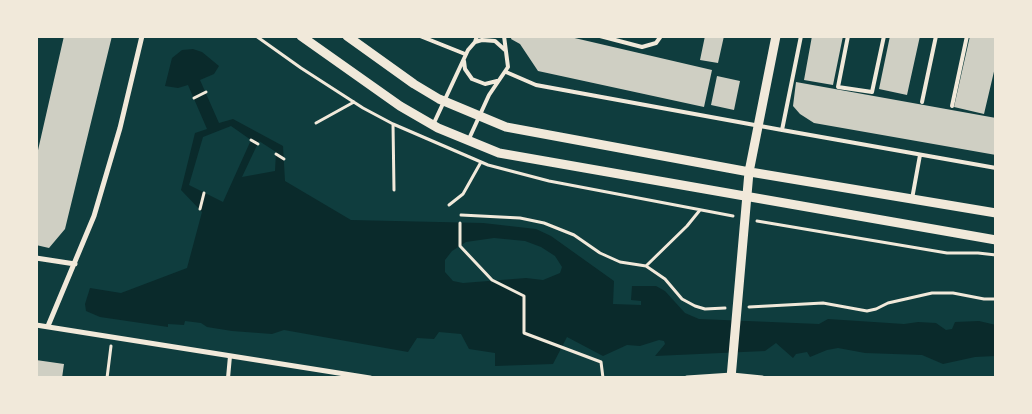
<!DOCTYPE html>
<style>
body{margin:0}
#map{position:relative;width:1032px;height:414px;overflow:hidden;background:#0f3d3e;font-family:"Open Sans",sans-serif}
canvas{display:block}
.frame{position:absolute;inset:0;border:38px solid #f1e9da;pointer-events:none}
</style>
<div id="map">
<canvas width="1032" height="414"></canvas>
<div class="frame"></div>
</div>
<script>
const ctx = document.querySelector('canvas').getContext('2d');
ctx.lineJoin = 'round';
function fillPath(path, color) { ctx.fillStyle = color; ctx.fill(path, 'evenodd'); }
const shape = rows => new Path2D(rows.map(r => 'M' + r).join(''));
function strokePath(path, color, width, dash) { ctx.strokeStyle = color; ctx.lineWidth = width; ctx.lineCap = dash ? 'butt' : 'round'; ctx.setLineDash(dash || []); ctx.stroke(path); }
const water = shape([
 [193,49,202,52,219,66,214,74,200,80,219,123,233,119,283,146,285,181,351,220,483,223,536,229,551,236,614,281,613,304,641,305,641,301,631,300,632,286,656,286,665,291,685,313,699,319,819,324,828,319,904,324,918,322,936,323,946,330,952,329,955,322,979,321,996,325,996,356,975,357,943,364,922,355,865,353,838,348,827,350,810,357,807,352,796,354,793,358,776,343,765,351,655,356,665,344,664,341,659,340,640,346,627,345,603,356,567,337,553,364,495,366,495,353,469,349,461,334,439,332,434,339,417,338,408,352,284,330,272,334,232,331,207,327,201,323,185,321,184,325,168,324,168,327,100,317,86,311,85,304,90,288,121,293,187,268,202,212,181,190,195,133,207,129,188,85,178,88,165,86,172,58,182,50],
 [231,126,251,140,223,202,189,185,203,137],
 [259,141,276,152,275,171,242,177],
 [494,238,525,241,541,247,555,256,562,267,560,273,543,280,526,278,463,283,453,281,445,272,445,260,452,251,466,242]
]);
const building = shape([
 [64,36,112,36,65,229,49,248,36,245,36,159],
 [512,36,566,36,712,70,704,107,538,71,520,44,511,39],
 [705,36,724,36,718,63,700,60],
 [812,36,843,36,833,85,804,80],
 [890,36,920,36,907,95,879,89],
 [970,36,996,36,996,63,984,114,954,107],
 [717,76,740,81,734,110,711,105],
 [796,82,996,118,996,155,814,123,800,114,793,106],
 [36,360,64,364,62,378,36,378]
]);
const path = shape([
 [256,36,301,68,363,108,393,124,488,165,549,181,733,216],
 [194,98,206,92],
 [316,123,354,102],
 [393,124,394,190],
 [251,140,258,144],
 [276,154,284,159],
 [449,205,463,194,481,162],
 [200,209,204,193],
 [461,215,520,218,544,223,574,235,600,253,620,262,646,266,665,279,682,299,695,306,705,309,725,308],
 [757,221,947,253,978,253,996,255],
 [460,223,460,246,492,280,524,296,524,333,601,362,603,378],
 [646,266,687,226,700,210],
 [749,307,823,303,867,311,876,309,888,303,932,293,953,293,984,299,996,299],
 [107,378,111,346]
]);
const service = shape([
 [420,36,465,54],
 [600,36,642,47,656,43,661,36],
 [801,36,782,130,996,168],
 [848,36,838,87,872,92,884,36],
 [475,42,482,40,495,41,505,50],
 [464,61,465,69,472,79,485,84,497,81],
 [506,72,536,85,782,130],
 [922,102,936,36],
 [952,106,967,36],
 [433,125,468,50,475,42,477,36],
 [468,141,489,95,508,67,504,36],
 [912,199,920,155],
 [228,378,230,356]
]);
const minor = shape([
 [36,258,75,264],
 [36,325,370,378],
 [48,326,94,216,120,128,142,36],
 [687,378,732,375,762,378]
]);
const tertiary = shape([
 [301,36,400,106,438,128,499,153,996,240],
 [347,36,414,84,439,99,506,127,744,171,996,213],
 [731,378,749,172,776,36]
]);
fillPath(water, '#0a2a2b');
fillPath(building, '#cfcfc3');
strokePath(path, '#f1e9da', 3);
strokePath(service, '#f1e9da', 4);
strokePath(minor, '#f1e9da', 5);
strokePath(tertiary, '#f1e9da', 9);
</script>
